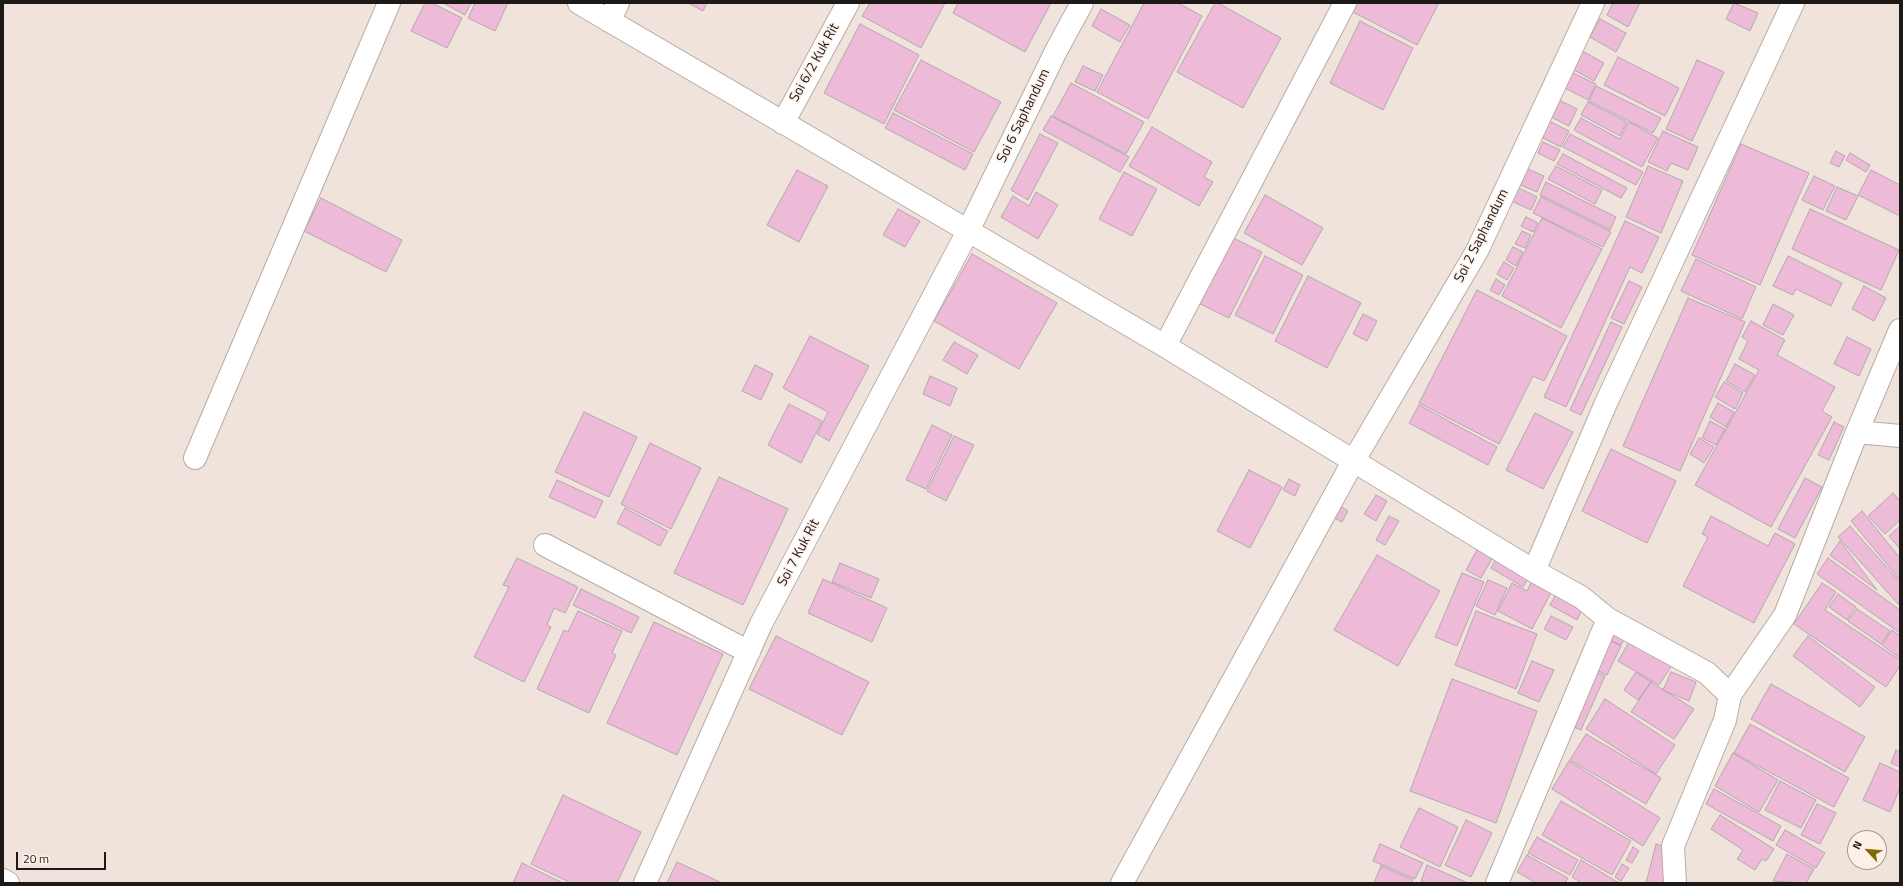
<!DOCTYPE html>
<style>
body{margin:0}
#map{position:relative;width:1903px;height:886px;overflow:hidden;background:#f0e3db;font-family:"Titillium Web",sans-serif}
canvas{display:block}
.frame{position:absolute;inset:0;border:4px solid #1d1916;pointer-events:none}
.north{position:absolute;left:1847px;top:830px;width:40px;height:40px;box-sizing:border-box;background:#fdf0e8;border:1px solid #a39a94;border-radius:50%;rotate:296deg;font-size:11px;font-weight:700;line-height:16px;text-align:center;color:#1d1916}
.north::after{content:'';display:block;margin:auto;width:14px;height:18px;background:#806b04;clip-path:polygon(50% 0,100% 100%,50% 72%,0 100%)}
.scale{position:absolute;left:16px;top:852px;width:90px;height:18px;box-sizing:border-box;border:2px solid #1d1916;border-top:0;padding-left:5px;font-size:12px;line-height:14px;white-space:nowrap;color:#1d1916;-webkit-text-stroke:3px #fdf0e8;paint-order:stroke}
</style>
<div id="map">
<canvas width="1903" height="886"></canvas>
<div class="frame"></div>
<div class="north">N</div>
<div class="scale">20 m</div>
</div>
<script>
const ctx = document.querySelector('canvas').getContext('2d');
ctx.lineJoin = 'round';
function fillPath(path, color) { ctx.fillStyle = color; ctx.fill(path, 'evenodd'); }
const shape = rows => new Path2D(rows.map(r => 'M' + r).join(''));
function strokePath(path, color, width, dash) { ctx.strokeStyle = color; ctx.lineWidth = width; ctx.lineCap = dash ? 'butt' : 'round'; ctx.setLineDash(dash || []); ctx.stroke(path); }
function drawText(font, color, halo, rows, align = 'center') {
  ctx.font = font + ' "Titillium Web",sans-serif'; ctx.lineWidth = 3; ctx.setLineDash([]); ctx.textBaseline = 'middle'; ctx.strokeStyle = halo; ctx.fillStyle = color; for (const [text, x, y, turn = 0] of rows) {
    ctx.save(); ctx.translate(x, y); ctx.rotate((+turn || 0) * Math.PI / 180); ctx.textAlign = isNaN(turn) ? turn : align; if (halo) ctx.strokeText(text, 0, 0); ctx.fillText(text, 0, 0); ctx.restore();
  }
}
const building = shape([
 [425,3,432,3,462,18,447,48,411,31,425,3],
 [443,3,471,3,465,15,443,3],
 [475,3,508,3,495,31,468,18,475,3],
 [688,3,707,3,703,11,688,3],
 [870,3,945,3,921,48,862,16,870,3],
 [958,3,1051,3,1025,52,953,13,958,3],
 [1144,3,1178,3,1202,16,1148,119,1097,92,1144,3],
 [1215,3,1218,3,1281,38,1243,108,1177,72,1215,3],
 [1352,3,1439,3,1417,45,1349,10,1352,3],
 [1613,3,1640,3,1628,27,1607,15,1613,3],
 [1734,3,1758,13,1750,31,1726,19,1734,3],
 [1101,9,1130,25,1120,42,1092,26,1101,9],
 [1600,19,1626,33,1616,52,1590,37,1600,19],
 [1360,21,1413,48,1383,110,1330,83,1360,21],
 [860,24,919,55,884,124,824,93,860,24],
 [1582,51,1604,63,1594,81,1572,69,1582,51],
 [1618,57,1679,88,1665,116,1604,85,1618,57],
 [921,60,1001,102,974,152,894,110,921,60],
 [1697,60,1724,72,1692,141,1666,129,1697,60],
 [1083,66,1103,75,1095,91,1075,82,1083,66],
 [1569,71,1596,84,1588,100,1561,86,1569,71],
 [1071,83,1144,122,1126,154,1053,116,1071,83],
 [1596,86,1661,118,1653,133,1589,101,1596,86],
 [1557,99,1577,109,1569,126,1549,116,1557,99],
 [1588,102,1627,122,1620,136,1581,115,1588,102],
 [893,113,973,154,965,170,885,128,893,113],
 [1051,116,1129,157,1120,172,1043,130,1051,116],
 [1581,118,1620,139,1629,122,1658,138,1642,167,1574,130,1581,118],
 [1547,120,1569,131,1561,147,1539,136,1547,120],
 [1152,127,1212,162,1204,177,1213,182,1199,206,1129,166,1152,127],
 [1663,131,1698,147,1688,170,1671,163,1667,171,1648,162,1663,131],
 [1040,134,1058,143,1028,200,1011,190,1040,134],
 [1570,134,1643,172,1636,185,1563,147,1570,134],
 [1543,142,1560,150,1554,161,1538,153,1543,142],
 [1741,144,1809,173,1760,285,1692,255,1741,144],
 [1836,151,1845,156,1839,167,1830,163,1836,151],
 [1850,153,1870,165,1866,172,1846,160,1850,153],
 [1563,154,1627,188,1621,198,1557,164,1563,154],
 [1556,166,1602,190,1595,204,1548,179,1556,166],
 [1648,166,1683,181,1661,233,1626,217,1648,166],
 [1523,167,1544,176,1537,192,1516,183,1523,167],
 [797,170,828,186,799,242,767,225,797,170],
 [1871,170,1900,185,1900,216,1858,195,1871,170],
 [1124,172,1157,189,1132,236,1099,219,1124,172],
 [1814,176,1835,186,1823,210,1802,200,1814,176],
 [1546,182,1616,217,1610,230,1540,195,1546,182],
 [1515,186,1537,197,1531,210,1509,200,1515,186],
 [1837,187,1858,196,1846,220,1826,211,1837,187],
 [1036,192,1058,205,1038,239,1001,217,1013,196,1029,206,1036,192],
 [1265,195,1323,228,1302,265,1244,233,1265,195],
 [1541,197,1611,232,1603,247,1533,213,1541,197],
 [321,198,402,240,386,272,304,231,321,198],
 [898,209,920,221,905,247,883,235,898,209],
 [1810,209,1899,250,1881,290,1792,249,1810,209],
 [1526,217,1538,223,1533,232,1521,226,1526,217],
 [1542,218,1602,249,1561,328,1502,296,1542,218],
 [1625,221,1659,237,1642,273,1630,267,1566,407,1544,397,1625,221],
 [1522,231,1531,235,1525,248,1515,244,1522,231],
 [1227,235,1262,252,1229,318,1194,301,1227,235],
 [1513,247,1523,252,1516,266,1506,260,1513,247],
 [972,254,1057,303,1019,369,934,321,972,254],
 [1265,256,1303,275,1273,334,1235,315,1265,256],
 [1788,256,1842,283,1831,306,1796,289,1793,295,1773,286,1788,256],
 [1696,259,1756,287,1742,319,1681,291,1696,259],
 [1504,262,1514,268,1507,280,1497,274,1504,262],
 [1308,276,1361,303,1327,368,1275,341,1308,276],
 [1496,279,1505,285,1499,295,1490,290,1496,279],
 [1629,281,1642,287,1624,324,1611,318,1629,281],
 [1864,286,1886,298,1874,321,1852,309,1864,286],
 [1477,290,1567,336,1544,381,1533,376,1499,444,1419,403,1477,290],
 [1688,298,1745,322,1680,471,1623,446,1688,298],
 [1773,304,1794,315,1783,335,1763,325,1773,304],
 [1363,314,1377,321,1367,341,1353,334,1363,314],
 [1751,321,1785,340,1777,355,1835,387,1822,411,1832,417,1771,527,1695,485,1759,370,1739,359,1748,341,1742,337,1751,321],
 [1611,322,1622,327,1581,415,1570,410,1611,322],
 [810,336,869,366,829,441,817,434,828,412,783,388,810,336],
 [1847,337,1871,349,1859,376,1834,364,1847,337],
 [954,342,978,355,967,374,943,360,954,342],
 [1735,364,1755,375,1745,392,1726,381,1735,364],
 [755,365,773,374,761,400,742,391,755,365],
 [930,376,957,388,950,406,923,394,930,376],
 [1724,382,1743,393,1735,409,1715,397,1724,382],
 [1718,403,1734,412,1726,427,1710,417,1718,403],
 [789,404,822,421,801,463,768,445,789,404],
 [1419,405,1497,447,1488,465,1409,423,1419,405],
 [584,412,637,437,609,497,555,472,584,412],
 [1535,413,1573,432,1543,489,1506,470,1535,413],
 [1710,421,1725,429,1716,445,1702,438,1710,421],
 [1834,422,1844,427,1829,460,1818,455,1834,422],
 [932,425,952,435,926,489,906,480,932,425],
 [954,436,974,445,946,501,927,491,954,436],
 [1699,438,1714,447,1704,463,1690,454,1699,438],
 [650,443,701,468,671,529,621,504,650,443],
 [1611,449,1676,481,1647,543,1582,511,1611,449],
 [1249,470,1282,487,1250,548,1217,531,1249,470],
 [719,477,788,509,743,605,674,573,719,477],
 [1805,478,1822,487,1795,538,1778,529,1805,478],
 [1289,479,1300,485,1295,496,1283,490,1289,479],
 [557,480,603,501,595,518,549,497,557,480],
 [1893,493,1900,501,1900,520,1885,534,1868,516,1893,493],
 [1376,495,1387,501,1376,521,1364,514,1376,495],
 [1337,504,1348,511,1342,522,1331,516,1337,504],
 [625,508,668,531,660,546,617,523,625,508],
 [1862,511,1900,558,1900,580,1851,521,1862,511],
 [1389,516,1399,521,1385,545,1376,540,1389,516],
 [1711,516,1768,546,1775,533,1795,544,1754,623,1683,586,1708,537,1702,534,1711,516],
 [1850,526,1900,582,1900,606,1838,537,1850,526],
 [1900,526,1900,549,1889,536,1900,526],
 [1840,541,1877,590,1830,555,1840,541],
 [1478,548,1493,557,1481,578,1466,570,1478,548],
 [1377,555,1440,591,1398,666,1334,630,1377,555],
 [1498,556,1530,575,1523,587,1491,568,1498,556],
 [517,558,578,587,565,613,554,608,547,625,551,627,524,682,474,657,509,587,503,585,517,558],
 [1828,558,1900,610,1900,633,1817,574,1828,558],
 [840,563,879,579,871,598,832,582,840,563],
 [1462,573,1484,582,1457,646,1435,637,1462,573],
 [823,579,887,608,872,642,808,613,823,579],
 [1533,579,1553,589,1532,629,1498,611,1512,583,1527,591,1533,579],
 [1488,580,1507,588,1495,615,1476,606,1488,580],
 [1822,583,1836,592,1825,610,1900,660,1900,666,1886,687,1794,624,1822,583],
 [581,589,639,617,631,633,573,605,581,589],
 [1558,590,1585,604,1577,620,1550,605,1558,590],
 [1838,594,1856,607,1847,620,1829,607,1838,594],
 [1857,609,1890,631,1881,644,1848,621,1857,609],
 [578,611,622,631,612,653,616,655,589,713,537,689,564,630,568,632,578,611],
 [1476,611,1537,634,1516,689,1455,665,1476,611],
 [1551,616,1573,627,1566,640,1544,629,1551,616],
 [654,622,723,654,677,755,607,723,654,622],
 [1611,626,1627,634,1621,645,1605,638,1611,626],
 [1892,630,1900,636,1900,658,1882,645,1892,630],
 [776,636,869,682,842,735,749,689,776,636],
 [1808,636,1875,687,1860,707,1793,656,1808,636],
 [1632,637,1674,662,1659,685,1618,661,1632,637],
 [1605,638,1621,646,1607,675,1590,667,1605,638],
 [1532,661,1554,670,1539,702,1518,693,1532,661],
 [1590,669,1605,676,1581,730,1566,724,1590,669],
 [1636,672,1651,682,1638,700,1624,690,1636,672],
 [1671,672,1696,682,1689,701,1663,690,1671,672],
 [1452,679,1537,711,1496,823,1410,791,1452,679],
 [1651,682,1694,709,1674,739,1631,712,1651,682],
 [1771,684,1865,737,1845,772,1751,719,1771,684],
 [1605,699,1675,745,1656,774,1586,729,1605,699],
 [1750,724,1849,778,1834,807,1734,753,1750,724],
 [1586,734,1661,778,1646,804,1570,760,1586,734],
 [1896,750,1900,752,1900,767,1891,763,1896,750],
 [1733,753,1778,780,1759,812,1715,786,1733,753],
 [1569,761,1660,818,1643,846,1552,789,1569,761],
 [1880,763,1900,772,1900,788,1890,812,1863,800,1880,763],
 [1780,781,1816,800,1801,828,1765,810,1780,781],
 [1714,789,1781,826,1773,841,1706,804,1714,789],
 [563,795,641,832,617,883,571,883,531,864,563,795],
 [1561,801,1631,841,1612,875,1542,835,1561,801],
 [1817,804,1836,813,1820,844,1801,835,1817,804],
 [1419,808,1458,827,1440,867,1400,847,1419,808],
 [1720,815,1774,849,1766,861,1762,859,1755,870,1737,859,1743,850,1711,829,1720,815],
 [1466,820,1492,833,1471,877,1445,865,1466,820],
 [1785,830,1825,853,1816,868,1776,845,1785,830],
 [1537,837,1578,860,1570,875,1528,853,1537,837],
 [1380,844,1423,863,1415,879,1373,861,1380,844],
 [1656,844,1679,851,1671,883,1646,883,1656,844],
 [1633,847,1639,851,1632,863,1626,860,1633,847],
 [1787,854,1814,869,1806,883,1773,881,1787,854],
 [1527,855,1568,878,1565,883,1536,883,1517,872,1527,855],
 [1581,860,1619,883,1582,883,1572,877,1581,860],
 [677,862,722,883,667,883,677,862],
 [522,863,563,883,513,883,522,863],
 [1622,864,1629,868,1621,881,1615,877,1622,864],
 [1427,865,1468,883,1427,883,1421,881,1427,865],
 [1381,866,1413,880,1411,883,1374,883,1381,866]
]);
const minor = shape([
 [579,3,1165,346,1534,571,1581,597,1608,619,1707,673,1730,695],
 [609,21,618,3],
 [783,123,848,3],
 [1165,346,1345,3],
 [1857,432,1900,436],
 [195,458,389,3],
 [545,545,749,652],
 [1534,571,1606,403,1793,3],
 [3,880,8,883],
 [645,883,761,624,968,231,1056,51,1082,3],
 [1122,883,1354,460,1477,251,1593,3],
 [1497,883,1608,619],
 [1675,883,1673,846,1725,720,1730,695,1785,615,1857,432,1900,330]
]);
const streetNames = [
 ["Soi 6/2 Kuk Rit",815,63,-61],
 ["Soi 6 Saphandum",1024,116,-64],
 ["Soi 2 Saphandum",1482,236,-63],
 ["Soi 7 Kuk Rit",799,553,-62]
];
fillPath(building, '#edbbd7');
strokePath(building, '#b4a7ae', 1);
strokePath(minor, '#b8aba4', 24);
strokePath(minor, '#fff', 22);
drawText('14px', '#1d1916', '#fdf0e8', streetNames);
</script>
